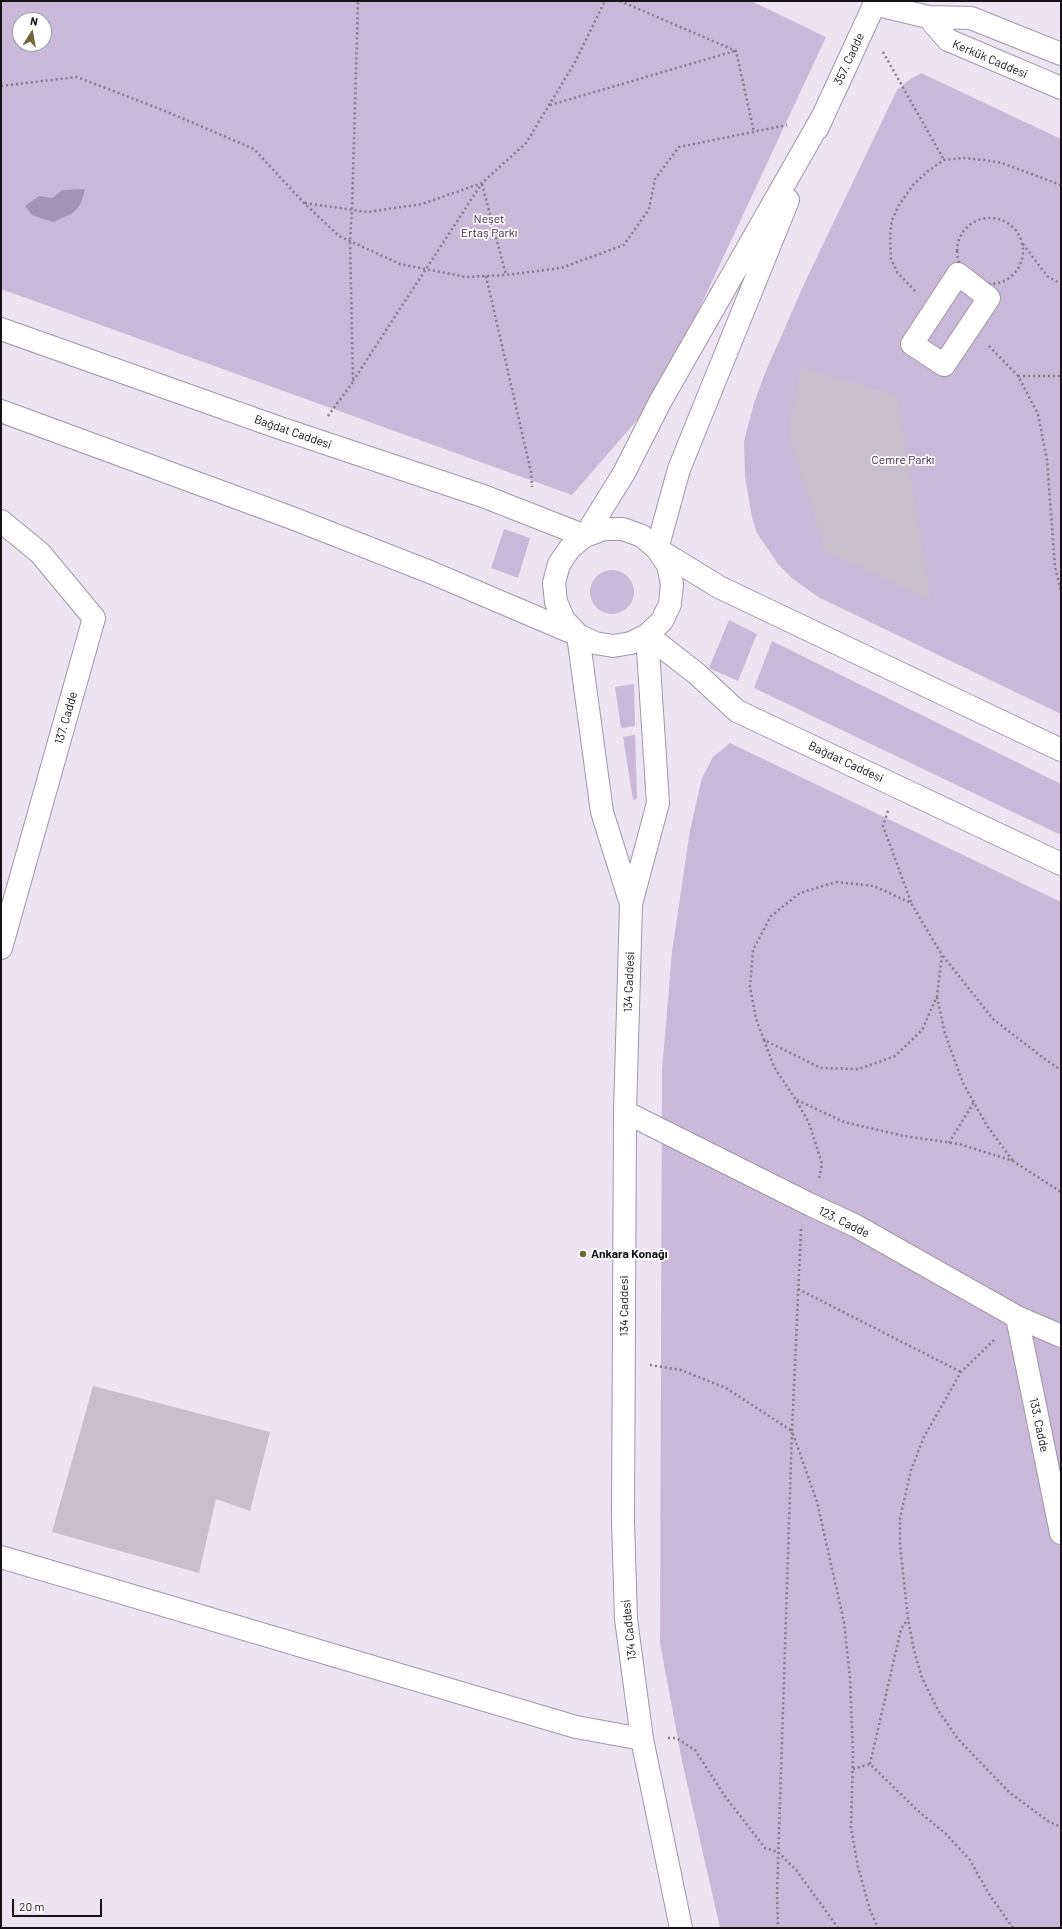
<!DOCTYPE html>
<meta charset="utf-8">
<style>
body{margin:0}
#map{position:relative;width:1062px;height:1929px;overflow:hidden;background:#ece3f3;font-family:Barlow,sans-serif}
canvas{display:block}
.frame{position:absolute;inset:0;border:2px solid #141117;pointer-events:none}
.north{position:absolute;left:12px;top:12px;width:40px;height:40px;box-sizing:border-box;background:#fff;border:1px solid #a1a0a2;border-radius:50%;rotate:11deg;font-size:11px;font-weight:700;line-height:16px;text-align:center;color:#141117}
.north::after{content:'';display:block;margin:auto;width:14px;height:18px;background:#706835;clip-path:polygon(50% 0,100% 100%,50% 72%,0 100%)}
.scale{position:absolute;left:12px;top:1899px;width:90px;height:18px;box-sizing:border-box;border:2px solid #141117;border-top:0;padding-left:5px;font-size:12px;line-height:14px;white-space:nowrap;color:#141117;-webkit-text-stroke:3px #fff;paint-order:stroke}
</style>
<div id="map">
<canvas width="1062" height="1929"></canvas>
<div class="frame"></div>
<div class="north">N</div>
<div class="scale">20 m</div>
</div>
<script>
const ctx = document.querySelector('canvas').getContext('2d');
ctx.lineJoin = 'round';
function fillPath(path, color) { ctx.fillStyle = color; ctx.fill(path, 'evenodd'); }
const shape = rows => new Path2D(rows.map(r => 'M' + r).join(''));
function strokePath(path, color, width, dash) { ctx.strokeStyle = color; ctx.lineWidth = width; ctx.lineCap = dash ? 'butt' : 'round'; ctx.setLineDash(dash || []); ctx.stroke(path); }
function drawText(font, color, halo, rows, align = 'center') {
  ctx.font = font + ' Barlow,sans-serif'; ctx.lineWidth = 3.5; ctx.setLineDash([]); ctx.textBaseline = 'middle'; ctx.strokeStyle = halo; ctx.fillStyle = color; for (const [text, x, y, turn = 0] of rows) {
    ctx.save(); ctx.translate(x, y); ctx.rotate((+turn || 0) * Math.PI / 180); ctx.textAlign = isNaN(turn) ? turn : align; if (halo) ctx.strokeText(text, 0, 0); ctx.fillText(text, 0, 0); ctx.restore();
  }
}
const green = shape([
 [1,1,751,1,826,37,659,395,572,495,1,289],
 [20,20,44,20,44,44,20,44],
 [921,73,1061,139,1061,714,818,597,792,578,778,564,757,533,752,518,745,476,744,441,754,403,765,373,805,282,897,90,909,80],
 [504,529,530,538,518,578,491,568],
 '590 592a22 22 0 1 1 44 0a22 22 0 1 1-44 0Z',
 [729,620,757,634,738,681,709,668],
 [772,641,1061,784,1061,835,754,688],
 [634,684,635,726,621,728,615,687],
 [635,735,637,799,633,800,623,737],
 [730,743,1061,902,1061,1928,720,1928,682,1761,660,1643,662,1070,672,952,690,830,702,778,713,757]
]);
const water = shape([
 [85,189,81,203,77,209,71,214,53,222,32,215,25,206,39,196,53,198,62,190]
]);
const building = shape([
 [801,367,897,396,931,600,825,551,788,433],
 [93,1386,270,1432,250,1511,216,1499,199,1573,52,1532]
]);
const path = shape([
 [620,1,736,51,754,132],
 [883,52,944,160],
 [1,86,77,77,165,111,254,149,304,203,339,236,400,264,466,277,506,275,561,268,624,245,649,209,655,179,679,147,787,125],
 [550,105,735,51],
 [482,184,506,275],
 [305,203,367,212,422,204,482,183,526,143,574,64,605,1],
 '957 251a33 33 0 1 1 66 0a33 33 0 1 1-66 0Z',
 [1023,244,1047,276,1061,284],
 [486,276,531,472,532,487],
 [915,291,897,272,891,259,890,235,892,220,899,205,913,185,928,171,944,160,963,158,984,160,1002,163,1061,185],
 [989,346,1018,376,1038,414,1047,460,1055,567,1061,591],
 [1018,376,1061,376],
 [353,381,482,183],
 [328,416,353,382,350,240,352,210,358,1],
 [888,811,883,826,911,902],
 [836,882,874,886,911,903,942,955,937,996,922,1030,895,1056,859,1069,821,1068,764,1040,756,1019,750,987,753,950,771,916,800,893,836,882],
 [943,956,993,1019,1042,1057,1061,1070],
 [937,997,945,1034,963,1083,987,1126,1013,1161],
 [764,1040,774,1067,796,1100,809,1123,822,1164,819,1179],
 [797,1100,844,1122,904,1136,959,1144,1013,1161,1061,1192],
 [949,1143,974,1102],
 [801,1229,792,1431,817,1502,844,1622,850,1678,853,1755,851,1828,858,1867,870,1910,878,1928],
 [798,1289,961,1372],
 [994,1340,961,1372,924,1437,911,1470,900,1518,900,1545,908,1619,914,1650,922,1678,938,1710,958,1739,1010,1793,1048,1821,1061,1827],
 [650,1365,681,1370,726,1388,792,1431,777,1895,778,1928],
 [668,1738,676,1738,695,1750,724,1795,765,1848,778,1852,797,1871,838,1928],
 [870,1764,901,1629,908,1619],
 [853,1769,870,1764,917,1810,946,1834,970,1860,989,1894,1013,1928]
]);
const minor = shape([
 [874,4,928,17,971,18,1061,54],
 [928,17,948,40,1061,88],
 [958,274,989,298,944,365,912,344,958,274],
 [1,521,40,553,94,618,1,948],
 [625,1112,811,1205,856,1226,1017,1317,1061,1336],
 [1017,1317,1061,1533],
 [1,1557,576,1727,642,1739]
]);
const major = shape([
 [817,129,876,1],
 [788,200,679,469,657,549,719,587,1061,750],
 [1,329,280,428,483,496,585,536,624,473,660,402,823,116],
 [1,411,292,518,430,572,578,635,595,643,613,646,631,643,647,635,697,674,737,711,1061,864],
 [631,904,602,812,578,635,564,620,556,602,554,583,559,564,570,548,585,536,604,529,623,529,642,536,657,549,668,565,672,584,670,604,662,621,647,635,658,803,631,904,625,1112,623,1521,626,1619,642,1739,681,1928]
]);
const markers = [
 [583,1254,4,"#706835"]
];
const streetNames = [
 ["357. Cadde",849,59,-65],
 ["Kerkük Caddesi",990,59,23],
 ["Bağdat Caddesi",293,432,19],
 ["137. Cadde",66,718,-74],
 ["Bağdat Caddesi",846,762,25],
 ["134 Caddesi",629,982,-88],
 ["123. Cadde",844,1222,26],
 ["134 Caddesi",624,1306,-90],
 ["133. Cadde",1039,1425,78],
 ["134 Caddesi",629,1630,-96]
];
const parkNames = [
 ["Neşet",489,219],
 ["Ertaş Parkı",489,233],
 ["Cemre Parkı",903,460]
];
const poiNames = [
 ["Ankara Konağı",591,1254]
];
fillPath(green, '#cab8d8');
fillPath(water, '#a593b4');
fillPath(building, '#c7bece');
strokePath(minor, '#9f97a6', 24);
strokePath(major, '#9f97a6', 24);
strokePath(path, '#817b86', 2.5, [2, 3]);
strokePath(minor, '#fff', 22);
strokePath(major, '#fff', 22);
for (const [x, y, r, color] of markers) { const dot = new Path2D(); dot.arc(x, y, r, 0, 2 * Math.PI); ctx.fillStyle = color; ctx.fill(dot); strokePath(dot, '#fff', 1.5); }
drawText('12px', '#141117', '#fff', streetNames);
drawText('12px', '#3b204c', '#fff', parkNames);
drawText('bold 12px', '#141117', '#fff', poiNames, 'left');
</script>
